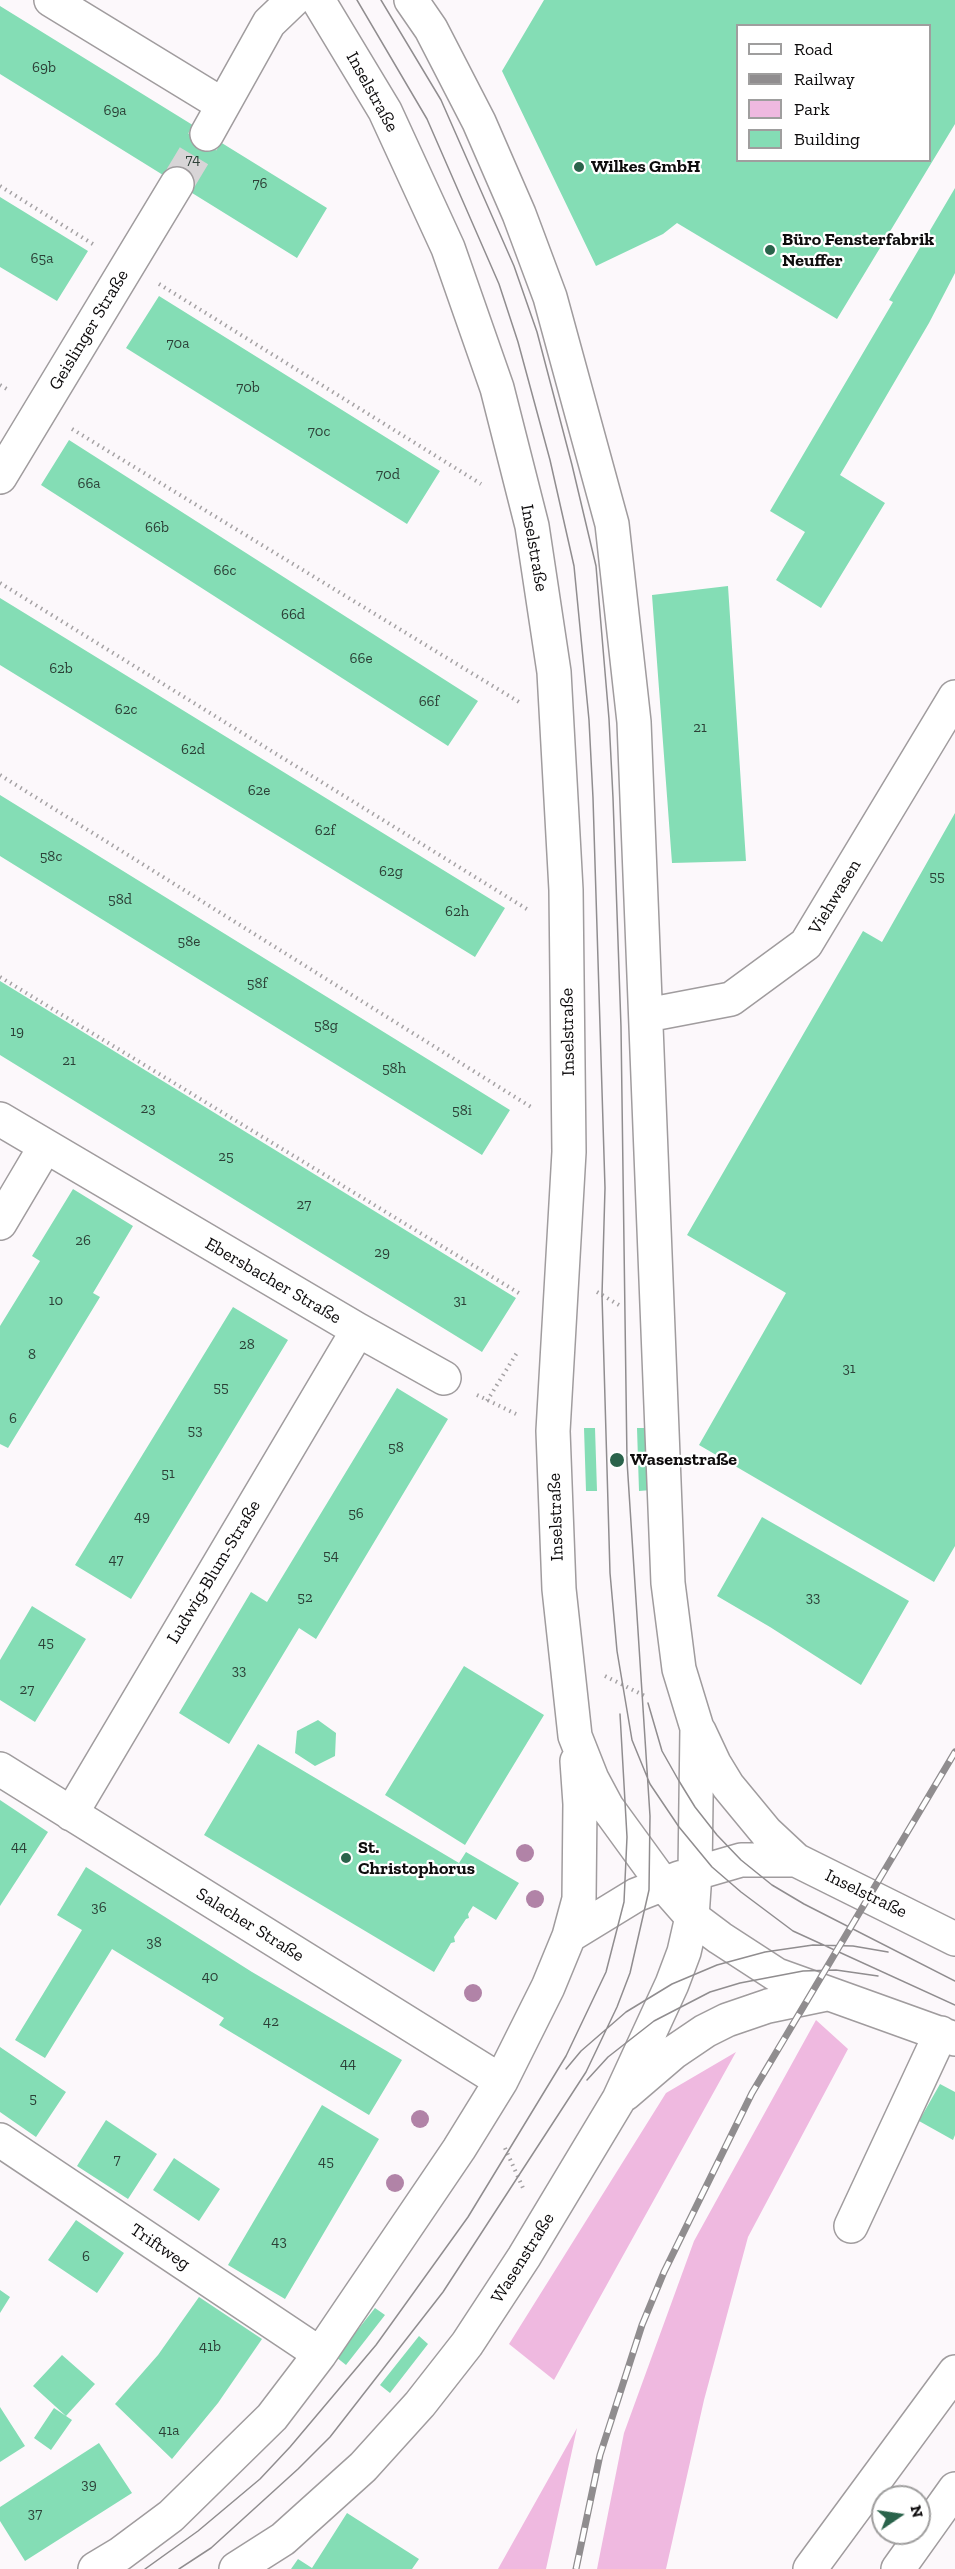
<!DOCTYPE html>
<meta charset="utf-8">
<style>
body{margin:0}
#map{position:relative;width:955px;height:2569px;overflow:hidden;background:#fcf8fb;font-family:"Zilla Slab",serif}
canvas{display:block}
.legend{position:absolute;left:736px;top:24px;width:195px;height:138px;box-sizing:border-box;background:#fff;border:2px solid #9f9e9e;margin:0;padding:8px 10px;list-style:none;font-size:18px;color:#0e0c0d}
.legend li{display:flex;align-items:center;gap:12px;height:30px}
.legend b{width:30px;border:2px solid #9f9e9e}
.north{position:absolute;left:871px;top:2485px;width:60px;height:60px;box-sizing:border-box;background:#fff;border:2px solid #9f9e9e;border-radius:50%;rotate:77deg;font-size:16px;font-weight:700;line-height:24px;text-align:center;color:#0e0c0d}
.north::after{content:'';display:block;margin:auto;width:21px;height:27px;background:#2a634b;clip-path:polygon(50% 0,100% 100%,50% 72%,0 100%)}
</style>
<div id="map">
<canvas width="955" height="2569"></canvas>
<ul class="legend">
<li><b style="height:8px;background:#fff"></b>Road</li>
<li><b style="height:8px;background:#908d8f"></b>Railway</li>
<li><b style="height:16px;background:#efb9e0"></b>Park</li>
<li><b style="height:16px;background:#84ddb5"></b>Building</li>
</ul>
<div class="north">N</div>
</div>
<script>
const ctx = document.querySelector('canvas').getContext('2d');
ctx.lineJoin = 'round';
function fillPath(path, color) { ctx.fillStyle = color; ctx.fill(path, 'evenodd'); }
const shape = rows => new Path2D(rows.map(r => 'M' + r).join(''));
function strokePath(path, color, width, dash) { ctx.strokeStyle = color; ctx.lineWidth = width; ctx.lineCap = dash ? 'butt' : 'round'; ctx.setLineDash(dash || []); ctx.stroke(path); }
function drawText(font, color, halo, rows, align = 'center') {
  ctx.font = font + ' "Zilla Slab",serif'; ctx.lineWidth = 4.5; ctx.setLineDash([]); ctx.textBaseline = 'middle'; ctx.strokeStyle = halo; ctx.fillStyle = color; for (const [text, x, y, turn = 0] of rows) {
    ctx.save(); ctx.translate(x, y); ctx.rotate((+turn || 0) * Math.PI / 180); ctx.textAlign = isNaN(turn) ? turn : align; if (halo) ctx.strokeText(text, 0, 0); ctx.fillText(text, 0, 0); ctx.restore();
  }
}
const green = shape([
 [816,2020,848,2049,748,2237,704,2400,666,2569,597,2569,624,2433,694,2241],
 [736,2052,554,2380,509,2344,666,2093],
 [577,2428,546,2569,498,2569]
]);
const building = shape([
 [544,0,955,0,955,124,837,319,677,223,663,234,596,266,502,71],
 [738,26,930,26,930,160,738,160],
 [0,6,327,208,297,258,0,74],
 [955,188,955,273,929,323,840,475,885,503,821,608,776,580,805,532,770,511,893,302,889,300],
 [0,197,88,251,57,301,0,267],
 [159,296,440,471,407,524,126,348],
 [69,440,478,701,448,746,41,485],
 [728,586,746,861,672,863,652,595],
 [0,598,505,908,475,957,0,665],
 [0,795,510,1110,482,1155,0,856],
 [955,813,955,1546,934,1582,699,1445,786,1293,687,1235,863,931,882,942],
 [0,981,516,1298,482,1352,0,1055],
 [73,1189,133,1226,93,1293,100,1297,8,1448,0,1444,0,1326,40,1261,32,1256],
 [233,1307,288,1340,131,1599,75,1565],
 [397,1388,448,1419,316,1639,299,1628,229,1744,179,1713,251,1592,267,1602],
 [584,1428,595,1428,597,1491,586,1491],
 [637,1428,649,1428,651,1490,639,1491],
 [762,1517,909,1601,861,1685,770,1627,717,1596],
 [32,1606,86,1639,35,1722,0,1700,0,1660],
 [464,1666,544,1715,465,1845,385,1795],
 [318,1720,336,1733,335,1756,315,1766,295,1753,297,1731],
 [258,1744,459,1863,466,1852,519,1883,496,1920,473,1906,468,1914,469,1918,466,1919,454,1937,455,1942,451,1943,434,1972,204,1835],
 [0,1800,48,1832,0,1906],
 [86,1867,252,1972,402,2060,369,2115,219,2025,224,2018,112,1949,45,2058,15,2040,82,1930,57,1915],
 [0,2047,66,2092,36,2137,0,2112],
 [940,2084,955,2092,955,2135,953,2140,919,2121],
 [322,2105,379,2139,285,2299,228,2265],
 [106,2120,157,2154,128,2199,77,2166],
 [174,2158,220,2189,199,2221,153,2190],
 [76,2220,124,2253,97,2293,48,2260],
 [0,2290,10,2297,0,2313],
 [199,2297,262,2339,218,2403,172,2459,115,2404,158,2355],
 [375,2308,385,2315,346,2365,336,2357],
 [419,2336,428,2344,390,2393,380,2385],
 [62,2355,95,2384,66,2416,72,2420,51,2450,34,2438,54,2408,66,2416,33,2386],
 [0,2407,25,2446,0,2462],
 [99,2443,132,2493,25,2561,0,2521,0,2507],
 [347,2513,419,2559,412,2569,291,2569,298,2559,312,2568]
]);
const minorTunnel = shape([
 [177,184,207,134]
]);
const path = shape([
 [0,186,96,246],
 [159,284,481,484],
 [0,385,10,391],
 [72,429,519,702],
 [0,583,530,911],
 [0,775,531,1107],
 [0,977,522,1295],
 [597,1292,619,1305],
 [477,1395,516,1414],
 [487,1401,518,1351],
 [605,1676,647,1697],
 [505,2148,523,2188]
]);
const minor = shape([
 [51,0,223,105],
 [318,0,385,111,448,248,497,388,532,526,554,672,566,890,569,1152,553,1431,559,1589,575,1736,592,1779,607,1807,663,1884,692,1917,720,1938,777,1975,955,2039],
 [207,134,269,23,293,0],
 [0,477,177,184],
 [647,1015,731,999,806,944,955,697],
 [0,1119,358,1330,444,1378],
 [0,1223,45,1147],
 [699,1731,714,1763,728,1786,766,1832,796,1860,955,1939],
 [0,1769,501,2081],
 [71,1814,358,1330],
 [569,1936,636,1895,679,1878,741,1860,796,1860],
 [625,2094,674,2052,705,2031,727,2020,768,2006,826,1994],
 [0,2140,320,2354],
 [851,2226,941,2033],
 [95,2569,120,2554,171,2516,272,2417,320,2354,459,2149,501,2081,548,1987,569,1936,579,1899,580,1804,577,1761],
 [236,2569,283,2539,363,2467,420,2404,467,2344,524,2257,619,2099,672,1984,684,1952,692,1917,695,1873,697,1728,679,1669,668,1583,634,722,612,524,550,297,519,214,479,122,431,29,411,0]
]);
const highway = shape([
 [810,2569,955,2372],
 [898,2569,955,2489]
]);
const tram = shape([
 [357,0,427,119,499,284,518,342,550,460,574,566,589,720,593,798,605,1188,602,1295,610,1573,617,1651,632,1740,650,1784,679,1827,712,1867,741,1892,793,1931,955,2005],
 [648,1703,662,1751,679,1781,695,1807,717,1835,741,1860,772,1885,804,1904,955,1981],
 [566,2069,581,2051,626,2012,672,1984,717,1965,765,1952,813,1945,853,1946,888,1952],
 [587,2080,608,2057,654,2021,710,1992,740,1983,803,1971,836,1970,878,1976],
 [145,2569,198,2531,260,2479,290,2447,376,2345,468,2217,566,2056,606,1972,624,1902,627,1837,620,1714],
 [179,2569,211,2548,298,2469,330,2437,443,2292,586,2072,617,2007,630,1973,649,1890,650,1816,627,1461,621,1027,613,798,609,719,596,566,572,465,537,332,514,266,441,100,381,0]
]);
const rail = shape([
 [576,2569,600,2455,642,2325,664,2272,752,2093,955,1752]
]);
const trees = [
 [525,1853],
 [535,1899],
 [473,1993],
 [420,2119],
 [395,2183]
];
const markers = [
 [579,167,6,"#2a634b"],
 [770,250,6,"#2a634b"],
 [617,1460,8,"#2a634b"],
 [346,1858,6,"#2a634b"]
];
const numberNames = [
 ["69b",44,68],
 ["69a",115,111],
 ["74",193,160],
 ["76",260,184],
 ["65a",42,259],
 ["70a",178,344],
 ["70b",248,388],
 ["70c",319,432],
 ["70d",388,475],
 ["66a",89,484],
 ["66b",157,528],
 ["66c",225,571],
 ["66d",293,615],
 ["66e",361,659],
 ["62b",61,669],
 ["66f",429,702],
 ["62c",126,710],
 ["21",700,728],
 ["62d",193,750],
 ["62e",259,791],
 ["62f",325,831],
 ["58c",51,857],
 ["62g",391,872],
 ["55",937,877],
 ["58d",120,900],
 ["62h",457,912],
 ["58e",189,942],
 ["58f",257,984],
 ["58g",326,1026],
 ["19",17,1032],
 ["21",69,1061],
 ["58h",394,1069],
 ["23",148,1109],
 ["58i",462,1111],
 ["25",226,1157],
 ["27",304,1205],
 ["26",83,1241],
 ["29",382,1253],
 ["10",56,1301],
 ["31",460,1301],
 ["28",247,1345],
 ["8",32,1355],
 ["31",849,1369],
 ["55",221,1388],
 ["6",13,1419],
 ["53",195,1431],
 ["58",396,1448],
 ["51",168,1474],
 ["56",356,1514],
 ["49",142,1517],
 ["54",331,1556],
 ["47",116,1560],
 ["52",305,1598],
 ["33",813,1598],
 ["45",46,1643],
 ["33",239,1671],
 ["27",27,1690],
 ["44",19,1847],
 ["36",99,1908],
 ["38",154,1943],
 ["40",210,1977],
 ["42",271,2022],
 ["44",348,2064],
 ["5",33,2099],
 ["7",117,2160],
 ["45",326,2162],
 ["43",279,2242],
 ["6",86,2257],
 ["41b",210,2347],
 ["41a",169,2431],
 ["39",89,2485],
 ["37",35,2514]
];
const streetNames = [
 ["Inselstraße",372,92,61],
 ["Geislinger Straße",89,330,-59],
 ["Inselstraße",534,548,80],
 ["Viehwasen",835,897,-59],
 ["Inselstraße",568,1032,-91],
 ["Ebersbacher Straße",273,1281,30],
 ["Inselstraße",556,1517,-92],
 ["Ludwig-Blum-Straße",214,1572,-59],
 ["Inselstraße",866,1894,26],
 ["Salacher Straße",250,1925,32],
 ["Triftweg",160,2247,34],
 ["Wasenstraße",523,2258,-58]
];
const poiNames = [
 ["Wilkes GmbH",591,167],
 ["Büro Fensterfabrik",782,240],
 ["Neuffer",782,261],
 ["Wasenstraße",630,1460],
 ["St.",358,1848],
 ["Christophorus",358,1869]
];
fillPath(green, '#efb9e0');
fillPath(building, '#84ddb5');
strokePath(minorTunnel, '#d8d5d7', 33, [33, 16]);
strokePath(minor, '#a09c9e', 36);
strokePath(highway, '#a09c9e', 36);
strokePath(path, '#a5a2a4', 4, [1.5, 4.5]);
strokePath(minor, '#fff', 33);
strokePath(highway, '#fff', 33);
strokePath(tram, '#908d8f', 1.5);
strokePath(rail, '#908d8f', 7);
strokePath(rail, '#fff', 4.5, [14]);
ctx.fillStyle = '#b183a7';
for (const [x, y] of trees) { ctx.beginPath(); ctx.arc(x, y, 9, 0, 2 * Math.PI); ctx.fill(); }
for (const [x, y, r, color] of markers) { const dot = new Path2D(); dot.arc(x, y, r, 0, 2 * Math.PI); ctx.fillStyle = color; ctx.fill(dot); strokePath(dot, '#fff', 2); }
drawText('15px', '#2c4037', null, numberNames);
drawText('18px', '#0e0c0d', '#fff', streetNames);
drawText('bold 18px', '#0e0c0d', '#fff', poiNames, 'left');
</script>
